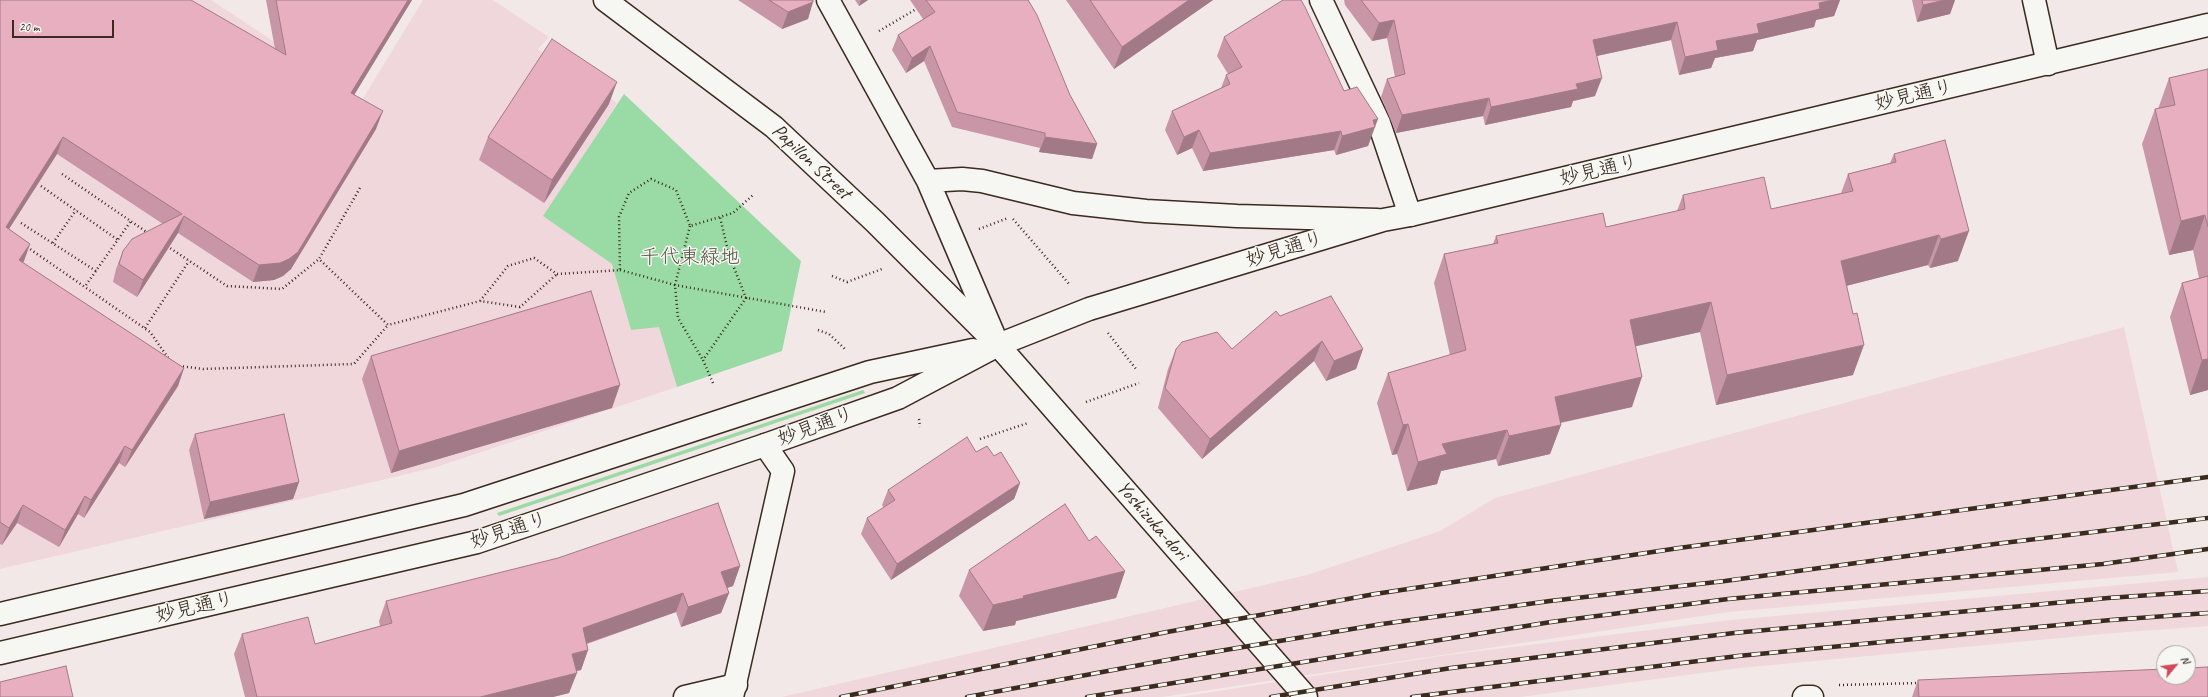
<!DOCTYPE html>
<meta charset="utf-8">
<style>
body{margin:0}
#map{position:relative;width:2208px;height:697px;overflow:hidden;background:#f3e8e8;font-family:Caveat,sans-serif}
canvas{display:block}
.north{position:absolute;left:2156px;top:645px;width:40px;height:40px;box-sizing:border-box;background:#f6f6f2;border:1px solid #aba49d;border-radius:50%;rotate:61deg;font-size:11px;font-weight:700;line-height:16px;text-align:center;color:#3b2a1e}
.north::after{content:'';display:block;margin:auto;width:14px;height:18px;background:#d1495b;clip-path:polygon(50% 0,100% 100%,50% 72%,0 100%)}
.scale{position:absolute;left:12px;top:20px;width:102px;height:18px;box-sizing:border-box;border:2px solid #3b2a1e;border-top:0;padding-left:5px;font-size:12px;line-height:14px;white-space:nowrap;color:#3b2a1e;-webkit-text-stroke:3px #f6f6f2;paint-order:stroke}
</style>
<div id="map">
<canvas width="2208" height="697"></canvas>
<div class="north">N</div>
<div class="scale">20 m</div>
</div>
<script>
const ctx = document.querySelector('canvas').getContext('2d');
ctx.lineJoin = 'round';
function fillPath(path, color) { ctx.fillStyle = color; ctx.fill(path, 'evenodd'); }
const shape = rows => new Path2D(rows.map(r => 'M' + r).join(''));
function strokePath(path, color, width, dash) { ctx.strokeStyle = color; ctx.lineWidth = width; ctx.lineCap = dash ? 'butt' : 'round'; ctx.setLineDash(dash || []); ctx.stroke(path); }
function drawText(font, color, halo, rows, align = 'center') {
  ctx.font = font + ' Caveat,"Klee One",sans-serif'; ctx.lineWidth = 3; ctx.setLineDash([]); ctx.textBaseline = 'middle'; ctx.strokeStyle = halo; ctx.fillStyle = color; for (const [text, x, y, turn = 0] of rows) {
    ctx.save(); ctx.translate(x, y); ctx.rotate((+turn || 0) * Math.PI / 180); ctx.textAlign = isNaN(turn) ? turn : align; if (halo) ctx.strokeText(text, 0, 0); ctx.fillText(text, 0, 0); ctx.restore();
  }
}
const built = shape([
 [0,0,211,0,362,100,423,0,493,0,549,37,538,49,617,103,544,216,612,264,631,330,659,326,677,387,433,468,0,569],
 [2124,327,2178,572,1729,612,1162,697,782,697,1307,575,1440,531,1495,498],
 [2208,577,2208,626,2114,633,1740,668,1520,697,1180,697,1448,655,1731,620]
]);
const green = shape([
 [624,94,801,261,782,351,677,387,659,327,631,330,612,264,543,216],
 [863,390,865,393,499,516,497,513]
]);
const path = shape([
 [879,31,918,8],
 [62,174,148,233],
 [41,186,118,240],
 [360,188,319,259,388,325,480,301,520,307,557,274],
 [1013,219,1070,285],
 [21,223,96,271],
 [690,226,675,285,826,312],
 [979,229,1008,218],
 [53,243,76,210],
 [167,246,227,286,282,289,319,259],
 [27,247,150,332,169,359],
 [620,270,675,285,678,318,703,360],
 [832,276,847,282,882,269],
 [86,285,131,221],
 [480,301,508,266,534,258,557,274,620,270,619,217,629,193,651,179,676,190,690,226,733,213,754,194],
 [145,328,189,261],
 [818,330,829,334,845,349],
 [1108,333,1136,369],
 [179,366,203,369,354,364,388,325],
 [713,383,703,360,746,298,729,255,720,217],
 [1086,402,1139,383],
 [919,419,920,427],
 [980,439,1028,423],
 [1839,685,1920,683]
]);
const minor = shape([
 [1321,0,1379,123,1410,215],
 [2034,0,2048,64],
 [685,697,736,685],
 [1804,697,1812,697]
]);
const tertiary = shape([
 [828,0,928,181,998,345],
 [928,181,962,179,982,181,1073,203,1146,211,1237,216,1377,220],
 [732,697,783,471,765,445]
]);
const secondary = shape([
 [605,0,774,127,875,222,998,345,1306,697],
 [0,614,464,505,870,372,973,350],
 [0,653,477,542,765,445,898,398,998,345,1089,309,1383,220,1410,215,2208,25]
]);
const rail = shape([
 [841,697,1167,632,1375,594,1679,548,2208,477],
 [967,697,1189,656,1382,624,1550,601,1725,581,1995,544,2208,518],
 [1087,697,1551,622,1728,599,2103,564,2208,549],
 [1271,697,1451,668,1734,633,2108,598,2208,591],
 [1412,697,1738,656,2111,620,2208,613]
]);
const wall = shape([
 [0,0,275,49,266,0,412,0,354,95,376,129,291,269,283,276,274,280,253,282,178,233,137,297,113,282,116,269,123,251,163,224,57,154,9,229,30,244,23,263,184,368,178,386,125,467,119,463,84,518,78,514,59,547,17,523,2,545,0,544],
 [738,0,813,0,808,19,782,29],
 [855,0,868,0,859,6],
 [910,0,1028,0,1070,95,1097,144,1092,159,1039,152,1040,148,952,127,924,61,906,73,892,50,898,35,923,19],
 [1066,0,1213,0,1114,69],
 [1344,0,1840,0,1834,16,1816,20,1814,27,1757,40,1753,51,1715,58,1711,68,1679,75,1671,40,1597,56,1595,96,1573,101,1571,107,1485,125,1483,116,1396,133,1381,97,1387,79,1395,77,1387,38,1372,41,1345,5],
 [1912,0,1955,0,1950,14,1917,22],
 [1224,37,1344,91,1371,138,1368,146,1336,155,1334,150,1203,171,1192,148,1177,155,1165,130,1172,111,1221,88,1226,75,1228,74,1217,56],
 [2208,69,2208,390,2190,395,2170,317,2182,283,2199,278,2193,250,2169,255,2142,144,2155,109,2158,109,2169,78],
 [609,104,544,203,479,160,488,137],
 [1894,154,1958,261,1930,268,1928,265,1846,286,1853,375,1716,405,1700,332,1635,346,1632,407,1561,423,1561,425,1550,454,1498,466,1496,459,1441,471,1437,484,1407,491,1397,454,1392,455,1377,403,1388,373,1450,355,1434,283,1444,254,1493,244,1496,236,1606,227,1677,211,1683,195,1771,209,1841,193,1848,174,1890,163],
 [1280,316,1363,349,1356,369,1326,381,1314,361,1202,459,1158,408,1168,369,1176,349,1232,349],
 [371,356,612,408,391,473,362,379],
 [195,434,299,482,293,499,204,519,189,450],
 [976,452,994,456,1020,483,1014,499,891,580,861,534,867,518,884,508,882,505,888,490],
 [1089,541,1125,571,1116,598,1016,621,1015,625,983,631,959,596,969,570],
 [740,566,733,586,727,588,729,593,721,613,681,627,676,612,587,644,588,650,581,670,576,671,569,693,553,697,245,697,234,654,242,634,315,644,380,626,379,621,386,601],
 [1918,680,2208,697,1912,697]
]);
const shadedWall = shape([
 [408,0,412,0,345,110,351,93],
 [861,0,868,0,859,6],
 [1189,0,1213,0,1114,69,1122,47],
 [1833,0,1840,0,1834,16,1816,20,1814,27,1757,40,1753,51,1715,58,1711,68,1679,75,1685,57,1716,41,1757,24,1819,3],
 [1945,0,1955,0,1950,14,1917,22,1923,5],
 [813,2,808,19,782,29,788,12],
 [1394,20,1387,38,1372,41,1379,23],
 [1677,22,1671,40,1587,58,1593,40],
 [930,46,924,61,906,73,912,58],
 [1602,78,1595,96,1573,101,1571,107,1485,125,1491,107,1576,84],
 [617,82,609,104,544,203,552,180],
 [1489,98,1483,116,1396,133,1402,115],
 [383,111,376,129,291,269,283,276,274,280,253,282,259,265],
 [1378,119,1368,146,1336,155,1342,136,1373,120],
 [1199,130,1192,148,1177,155,1184,137],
 [1341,131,1334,150,1203,171,1210,153],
 [63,137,57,154,0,243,6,227],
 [1045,137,1097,144,1092,159,1039,152],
 [2205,215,2193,250,2169,255,2181,221],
 [184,216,178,233,137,297,143,280],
 [1969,231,1958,261,1930,268,1941,239],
 [1939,235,1928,265,1830,290,1841,261],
 [30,244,24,261,13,278,19,260],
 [1711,302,1700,332,1619,350,1630,320],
 [1322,341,1314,361,1202,459,1210,439],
 [1864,345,1853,375,1716,405,1727,375],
 [1363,349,1356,369,1326,381,1334,361],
 [2208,359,2208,390,2190,395,2202,360],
 [184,368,178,386,125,467,132,450],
 [1642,377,1632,407,1544,426,1555,397],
 [620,385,612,408,391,473,399,451],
 [1408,424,1397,454,1392,455,1403,425],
 [1561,425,1550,454,1498,466,1509,436],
 [1507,430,1496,459,1441,471,1437,484,1407,491,1418,462,1442,444],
 [125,446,119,463,84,518,91,500],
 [299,482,293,499,204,519,210,502],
 [1020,483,1014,499,891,580,897,564],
 [85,496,78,514,59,547,65,530],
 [23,505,17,523,2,545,9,528],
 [740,566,733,586,714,592,721,572],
 [1125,571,1116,598,1016,621,1015,625,983,631,993,605,1023,596],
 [683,593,676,612,576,647,583,628],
 [729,593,721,613,681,627,688,607],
 [588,650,581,670,564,674,572,654],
 [577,673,569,693,553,697,480,697]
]);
const building = shape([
 [0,0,191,0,286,55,276,0,408,0,351,93,383,111,298,252,289,259,280,263,259,265,184,216,143,280,119,264,123,251,132,239,182,214,63,137,6,227,30,244,19,260,184,368,132,450,125,446,91,500,85,496,65,530,23,505,9,528,0,522,0,0],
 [769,0,813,0,813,2,788,12,769,0],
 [926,0,1028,0,1037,15,1070,95,1097,144,1045,137,1045,133,957,112,930,46,912,58,898,35,935,12,926,0],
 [1090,0,1189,0,1122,47,1090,0],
 [1283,0,1301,0,1305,7,1344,91,1357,87,1378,119,1373,120,1375,127,1342,136,1341,131,1210,153,1199,130,1184,137,1172,111,1230,84,1226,75,1242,67,1224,37,1283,0],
 [1361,0,1833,0,1819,3,1820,9,1757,24,1759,33,1716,41,1718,50,1685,57,1677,22,1593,40,1602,78,1576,84,1578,89,1491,107,1489,98,1402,115,1387,79,1405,74,1394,20,1379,23,1361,0],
 [1922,0,1945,0,1923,5,1922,0],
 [552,39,617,82,552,180,488,137,552,39],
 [2208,69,2208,227,2205,215,2181,221,2155,109,2175,105,2169,78,2208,69],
 [1945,140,1969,231,1941,239,1939,235,1841,261,1853,314,1857,313,1864,345,1727,375,1711,302,1630,320,1642,377,1555,397,1561,425,1509,436,1507,430,1442,444,1447,454,1418,462,1408,424,1403,425,1388,373,1466,350,1444,254,1498,243,1496,236,1603,213,1606,227,1685,209,1683,195,1764,177,1771,209,1853,191,1848,174,1896,162,1894,154,1945,140],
 [2208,276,2208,359,2202,360,2182,283,2208,276],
 [591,291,620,385,399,451,371,356,591,291],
 [1331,296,1363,349,1334,361,1322,341,1210,439,1165,388,1176,349,1182,342,1217,332,1232,349,1276,311,1280,316,1331,296],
 [284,414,299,482,210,502,195,434,284,414],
 [967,437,976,452,987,446,994,456,1001,452,1020,483,897,564,867,518,895,500,888,490,967,437],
 [718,503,740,566,721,572,729,593,688,607,683,593,583,628,588,650,572,654,577,673,480,697,257,697,242,634,308,617,315,644,392,623,386,601,558,558,718,503],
 [1065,504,1089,541,1096,536,1125,571,1023,596,1024,598,993,605,969,570,1065,504],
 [66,666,73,697,0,697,0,682,66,666],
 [2208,667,2208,697,1919,697,1918,680,2164,669,2164,677,2188,677,2188,668,2208,667]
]);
const streetNames = [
 ["妙見通り",1914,96,-13],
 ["Papillon Street",811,162,43],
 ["妙見通り",1599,171,-13],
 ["妙見通り",1285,250,-17],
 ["妙見通り",816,427,-20],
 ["Yoshizuka-dori",1152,521,49],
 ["妙見通り",509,531,-18],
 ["妙見通り",195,608,-13]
];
const parkNames = [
 ["千代東緑地",690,258]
];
fillPath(built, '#f0d7dc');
fillPath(green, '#99daa5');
strokePath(minor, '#3b2a1e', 25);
strokePath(tertiary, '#3b2a1e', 25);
strokePath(secondary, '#3b2a1e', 25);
strokePath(path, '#3b2a1e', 2.5, [1, 3]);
strokePath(minor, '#f6f6f2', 22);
strokePath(tertiary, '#f6f6f2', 22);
strokePath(secondary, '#f6f6f2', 22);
strokePath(rail, '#3b2a1e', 4.5);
strokePath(rail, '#f6f6f2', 3, [9]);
fillPath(wall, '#c896a6');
fillPath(shadedWall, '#a27a87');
fillPath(building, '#e8afc1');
strokePath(building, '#a27a87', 1);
drawText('20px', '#3b2a1e', '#f6f6f2', streetNames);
drawText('20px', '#525640', '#f6f6f2', parkNames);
</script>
